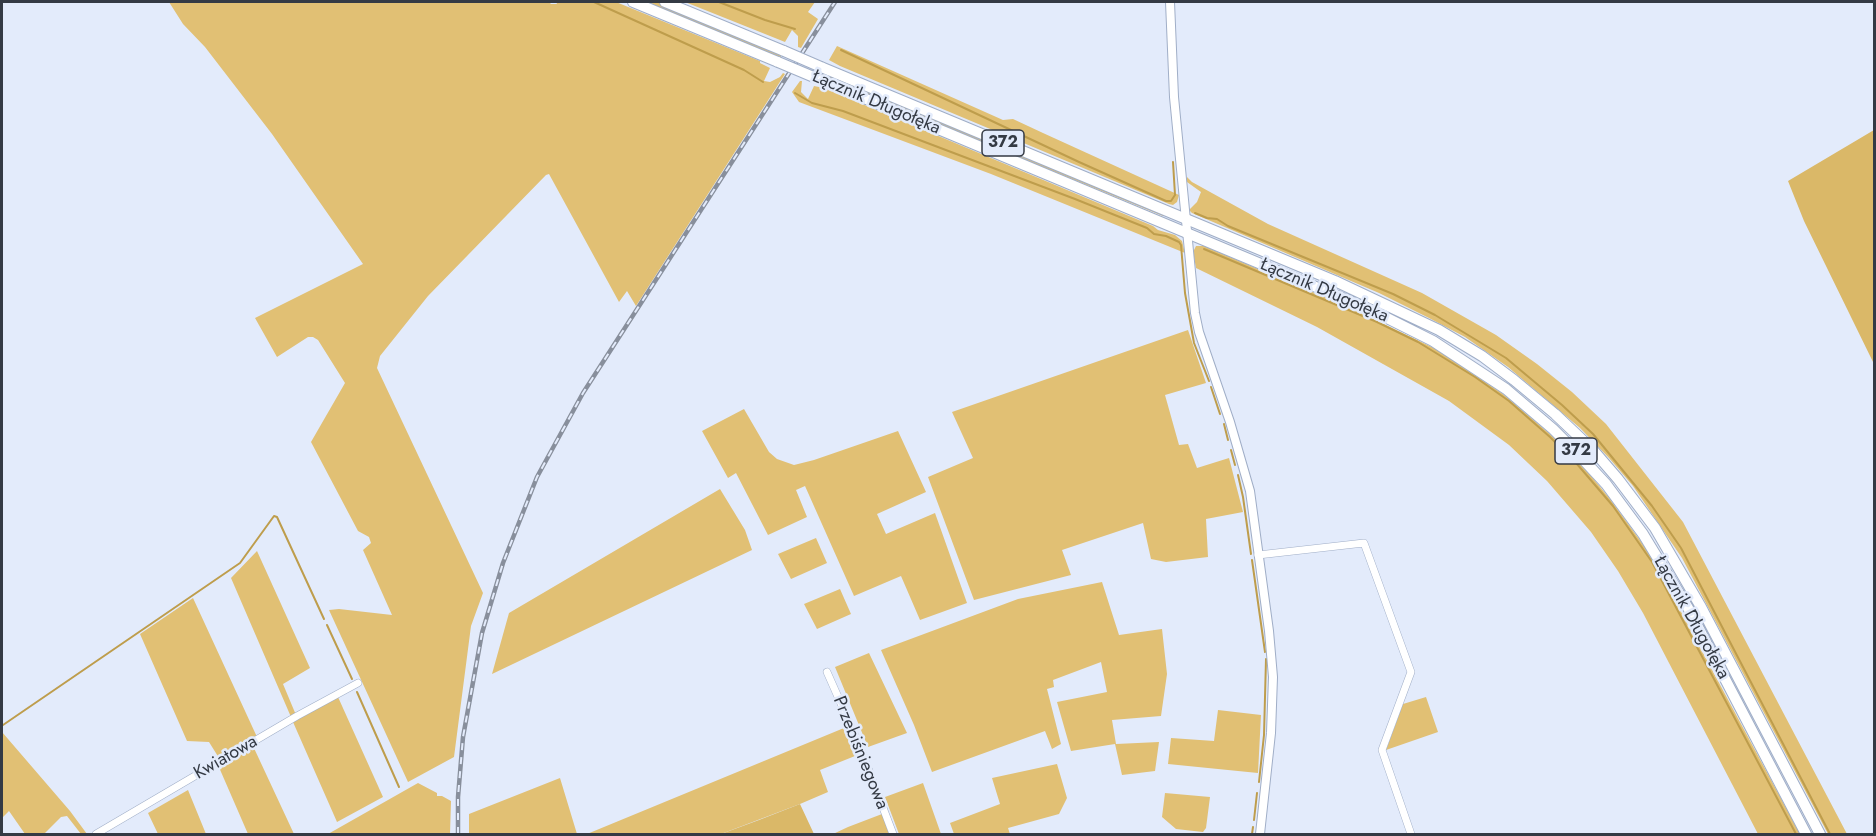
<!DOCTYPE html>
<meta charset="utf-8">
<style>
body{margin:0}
#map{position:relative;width:1876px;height:836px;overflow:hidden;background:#e3ebfb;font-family:Jost,sans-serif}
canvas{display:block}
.frame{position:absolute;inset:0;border:3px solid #343a44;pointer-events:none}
</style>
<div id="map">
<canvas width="1876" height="836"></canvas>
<div class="frame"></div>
</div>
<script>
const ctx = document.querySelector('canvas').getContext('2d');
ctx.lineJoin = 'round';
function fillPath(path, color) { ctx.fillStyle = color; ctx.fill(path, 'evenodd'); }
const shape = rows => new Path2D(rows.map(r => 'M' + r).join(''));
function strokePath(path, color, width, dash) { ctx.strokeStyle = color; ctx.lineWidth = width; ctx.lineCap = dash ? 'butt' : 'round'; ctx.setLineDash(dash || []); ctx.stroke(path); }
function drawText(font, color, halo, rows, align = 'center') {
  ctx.font = font + ' Jost,sans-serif'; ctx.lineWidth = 5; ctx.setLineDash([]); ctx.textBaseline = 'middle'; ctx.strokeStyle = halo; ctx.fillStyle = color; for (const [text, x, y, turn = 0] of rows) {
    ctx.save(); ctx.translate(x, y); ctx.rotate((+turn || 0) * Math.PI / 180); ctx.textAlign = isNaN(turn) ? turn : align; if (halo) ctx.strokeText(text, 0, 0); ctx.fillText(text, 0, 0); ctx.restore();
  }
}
const green = shape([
 [169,2,549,2,551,4,557,4,556,2,616,2,760,61,760,63,770,68,764,81,770,82,780,77,783,73,785,74,636,306,627,291,619,302,549,174,546,175,428,296,380,356,377,368,483,593,471,626,454,757,408,782,329,610,339,609,392,615,363,550,371,543,369,537,358,531,311,442,345,383,318,340,313,337,308,337,277,357,255,318,363,264,272,134,205,47,183,24],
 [644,2,657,2,782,54,780,59],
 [685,2,815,2,808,12,818,19,801,48,798,47,798,36,792,30,785,42],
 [837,46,1003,120,1013,119,1043,133,1179,195,1177,202,1173,205,1169,204,840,66,829,60],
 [819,70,1167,216,1163,216,991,146,818,74],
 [800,81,802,81,801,92,808,99,814,86,824,88,1153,226,1158,230,1175,235,1182,241,1185,253,991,174,799,102,792,92],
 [1187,177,1192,182,1268,224,1422,293,1496,335,1537,364,1572,392,1606,424,1683,522,1847,834,1828,834,1682,558,1633,486,1609,458,1580,428,1508,367,1465,337,1429,318,1379,293,1192,213,1189,210,1197,202,1201,192,1187,182],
 [1196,246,1204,246,1348,307,1436,349,1503,394,1557,440,1587,471,1610,499,1650,554,1800,834,1758,834,1643,613,1618,571,1591,532,1547,481,1509,445,1449,401,1317,327,1196,268,1193,252],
 [1188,330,1206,383,1165,395,1179,445,1188,444,1197,468,1229,458,1243,512,1206,519,1208,557,1166,562,1151,559,1143,523,1062,550,1071,575,974,600,928,477,973,458,952,412],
 [744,409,769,452,777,459,794,465,814,460,898,431,926,492,877,514,886,534,935,513,967,603,920,620,901,576,854,596,805,486,796,490,807,517,768,535,736,473,728,478,702,431],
 [720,489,745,530,752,550,492,674,509,613],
 [816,538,827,563,791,579,778,554],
 [257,551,310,668,283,684,296,715,291,717,231,578],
 [1102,582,1119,635,1162,629,1167,674,1161,716,1112,720,1116,744,1159,742,1155,771,1122,775,1115,744,1071,751,1057,702,1107,692,1101,662,1053,680,1054,687,1047,689,1061,744,1052,749,1045,731,932,772,914,725,881,650,1018,599],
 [840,589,851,614,817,629,804,604],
 [193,598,257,737,219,758,209,742,187,741,140,634],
 [869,653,907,733,868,747,835,667],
 [338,697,383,797,337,822,293,722],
 [1426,697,1438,732,1386,750,1403,704],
 [1218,710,1261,715,1258,773,1168,764,1171,738,1214,741],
 [844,728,855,756,820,770,828,792,800,804,721,834,587,834],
 [2,732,70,811,87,834,81,834,67,816,61,817,44,834,25,834,9,811,2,818],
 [253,746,294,834,248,834,218,765],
 [1057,764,1067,798,1059,814,1008,828,1010,834,954,834,950,823,1000,804,992,778],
 [560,778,577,834,469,834,469,814],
 [418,783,437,793,437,796,442,796,451,801,450,834,328,834],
 [923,783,941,834,899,834,885,797],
 [188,790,206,834,158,834,148,813],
 [1165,793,1210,797,1206,828,1203,832,1176,829,1162,817],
 [882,814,889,834,833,834,848,827]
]);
const forest = shape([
 [1874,130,1874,364,1804,221,1788,181],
 [800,804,814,834,721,834,759,820]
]);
const stream = shape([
 [594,2,744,70,763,82],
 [719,2,765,20,795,29],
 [841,50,1079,162,1166,201,1171,201,1175,195,1173,162],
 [795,93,812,103,843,111,1075,199,1147,228,1154,234,1166,236,1179,242,1181,245,1185,293,1194,343,1209,381],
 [1195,213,1207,218,1217,219,1228,226,1393,294,1435,315,1506,358,1562,405,1593,434,1652,506,1681,548,1830,834],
 [1204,249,1377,322,1418,342,1475,377,1509,401,1550,437,1577,464,1613,506,1652,562,1796,834],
 [1211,387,1220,414],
 [1224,424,1228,440],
 [1231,450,1235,465],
 [1238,475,1243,497,1251,554],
 [1252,560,1265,652],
 [327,625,352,679],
 [357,692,399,787],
 [3,725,240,563,274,516,277,517,324,619],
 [1259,782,1264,735,1266,659],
 [1254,820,1257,793],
 [1252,834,1253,827]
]);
const minor = shape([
 [1258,555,1364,543,1411,672,1382,750,1411,834],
 [827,672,858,742,893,834],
 [96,834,297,716,358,683]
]);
const tertiary = shape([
 [1170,2,1174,97,1195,313,1199,332,1230,422,1250,491,1269,631,1273,677,1271,733,1260,834]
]);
const primary = shape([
 [633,2,778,62],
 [665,2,784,51],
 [821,67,1335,281,1439,330,1482,356,1514,380,1555,414,1593,450,1618,479,1655,528,1701,607,1820,834],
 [816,78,1371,310,1433,341,1506,389,1553,429,1580,456,1606,484,1643,534,1688,608,1806,834]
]);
const rail = shape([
 [458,834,458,797,463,737,482,633,503,563,537,477,583,393,835,2]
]);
const primaryBridge = shape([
 [784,51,821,67],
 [778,62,816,78]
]);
const shields = [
 [1003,143,42],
 [1576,451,42]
];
const shieldNames = [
 ["372",1003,143],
 ["372",1576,451]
];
const streetNames = [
 ["Łącznik Długołęka",876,103,23],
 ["Łącznik Długołęka",1324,291,23],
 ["Łącznik Długołęka",1691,618,61],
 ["Przebiśniegowa",860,753,68],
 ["Kwiatowa",226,758,-30]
];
fillPath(green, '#e1c074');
fillPath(forest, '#dab868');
strokePath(stream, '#be9d4c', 2);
strokePath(minor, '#a0aec7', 8);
strokePath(tertiary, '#a0aec7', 10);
strokePath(primary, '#a0aec7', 12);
strokePath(minor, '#fff', 7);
strokePath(tertiary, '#fff', 8);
strokePath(primary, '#fff', 10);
strokePath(rail, '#888f9c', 4.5);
strokePath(rail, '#e3ebfb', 2, [7]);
strokePath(primaryBridge, '#a0aec7', 12, []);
strokePath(primaryBridge, '#fff', 10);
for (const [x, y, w] of shields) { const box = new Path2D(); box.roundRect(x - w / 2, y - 13, w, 26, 4.5); ctx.fillStyle = '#e3ebfb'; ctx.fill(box); strokePath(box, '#343a44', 1.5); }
drawText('bold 16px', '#343a44', null, shieldNames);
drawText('18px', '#343a44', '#e3ebfb', streetNames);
</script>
